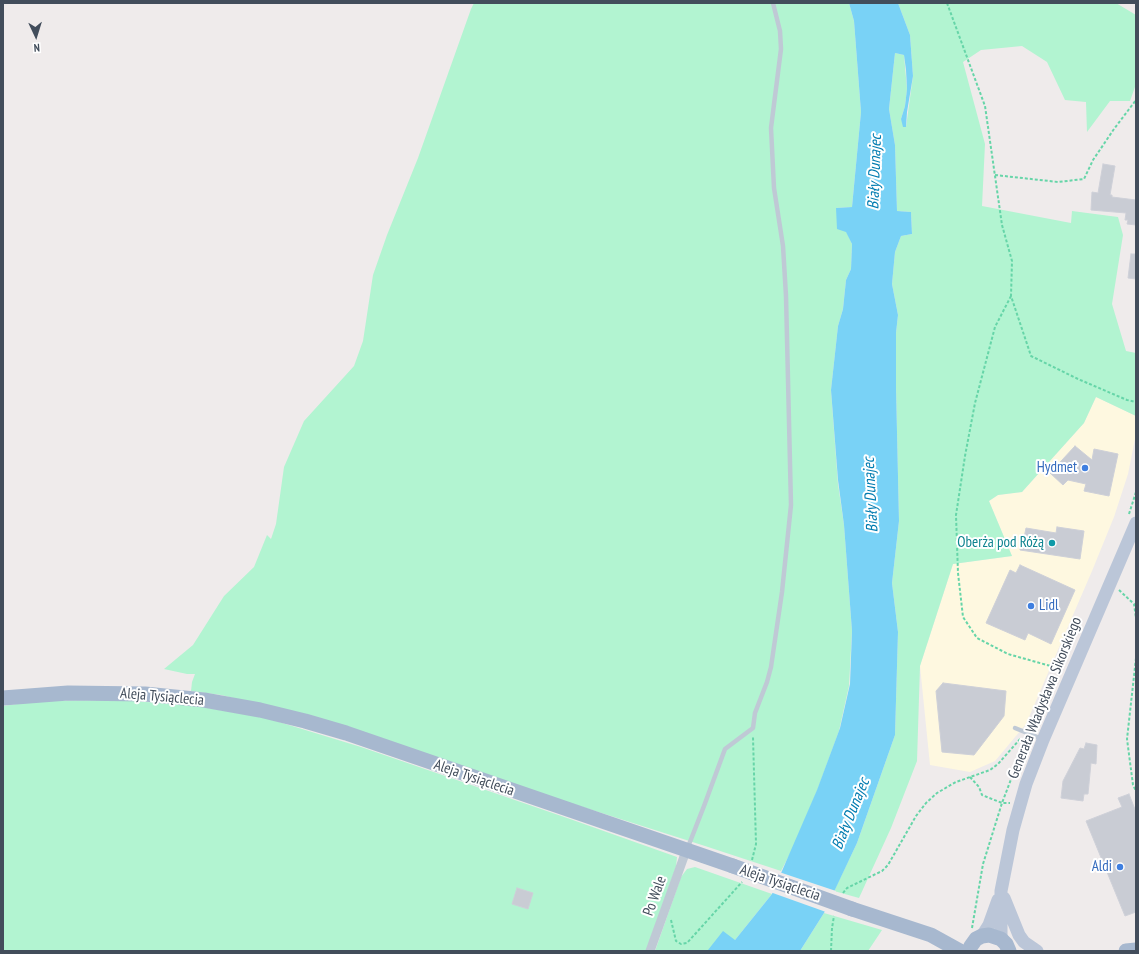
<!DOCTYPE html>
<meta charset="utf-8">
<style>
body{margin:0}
#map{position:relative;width:1139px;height:954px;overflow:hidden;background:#efebeb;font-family:"PT Sans Narrow",sans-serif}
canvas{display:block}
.frame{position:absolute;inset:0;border:4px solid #424d5b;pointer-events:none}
.north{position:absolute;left:16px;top:16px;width:40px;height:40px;-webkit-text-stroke:3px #fff;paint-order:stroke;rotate:176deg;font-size:11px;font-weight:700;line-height:16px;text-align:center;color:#424d5b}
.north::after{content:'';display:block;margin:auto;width:14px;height:18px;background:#424d5b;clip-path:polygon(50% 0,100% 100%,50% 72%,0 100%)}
</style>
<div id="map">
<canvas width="1139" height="954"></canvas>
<div class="frame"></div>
<div class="north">N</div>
</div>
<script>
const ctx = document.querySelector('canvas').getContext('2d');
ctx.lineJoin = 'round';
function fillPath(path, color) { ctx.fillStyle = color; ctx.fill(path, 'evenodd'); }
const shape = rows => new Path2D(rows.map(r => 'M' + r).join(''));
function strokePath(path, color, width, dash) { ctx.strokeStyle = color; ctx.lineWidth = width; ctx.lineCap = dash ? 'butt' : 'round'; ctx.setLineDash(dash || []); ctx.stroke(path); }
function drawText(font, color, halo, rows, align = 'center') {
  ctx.font = font + ' "PT Sans Narrow",sans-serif'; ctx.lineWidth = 4; ctx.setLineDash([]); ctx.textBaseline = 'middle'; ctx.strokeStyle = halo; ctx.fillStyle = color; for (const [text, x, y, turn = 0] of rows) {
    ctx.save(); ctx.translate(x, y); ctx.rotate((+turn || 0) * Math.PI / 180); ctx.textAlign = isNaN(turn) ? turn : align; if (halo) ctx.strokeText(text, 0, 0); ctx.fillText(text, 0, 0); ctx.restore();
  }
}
const commercial = shape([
 [1096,397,1136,416,1136,434,1128,474,1114,517,1092,571,1026,724,995,761,970,772,930,765,920,666,953,564,1012,556,989,501,998,495,1022,492,1084,423]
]);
const green = shape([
 [474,3,849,3,854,21,861,112,852,207,836,208,852,244,851,269,846,280,843,309,838,326,831,390,838,484,844,525,852,631,849,686,839,731,817,791,792,850,781,871,705,846,542,794,307,716,221,695,191,691,192,682,195,674,187,674,164,669,193,645,224,596,254,567,267,535,271,539,276,524,284,467,304,421,354,366,363,341,373,275,387,235,418,158,471,9],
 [898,3,1116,3,1136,15,1136,84,1130,101,1110,101,1087,132,1086,102,1065,100,1047,62,1022,46,981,50,963,62,985,144,982,206,1071,223,1072,211,1118,217,1123,235,1112,304,1126,351,1136,353,1136,416,1096,397,1084,423,1022,492,998,495,989,501,1012,556,953,564,920,666,917,761,891,828,859,898,834,891,857,843,895,735,898,632,892,583,899,521,896,387,896,333,898,315,892,284,895,252,901,236,912,234,911,212,897,211,895,145,889,109,895,53,904,55,907,89,905,106,901,119,906,127,913,76,910,35],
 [116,700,191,705,266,718,361,747,570,819,677,857,676,867,646,951,3,951,3,706,38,701],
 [695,867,772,894,735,940,709,951,655,951,681,877,687,869],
 [824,913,882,930,868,951,800,951]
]);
const water = shape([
 [849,3,898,3,910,35,913,76,907,112,906,127,903,127,901,119,905,106,907,89,906,70,904,55,895,53,889,109,895,145,897,211,911,212,912,234,901,236,895,252,892,284,898,315,896,333,896,387,899,521,892,583,898,632,895,735,857,843,824,913,800,951,709,951,708,950,723,931,735,940,772,894,817,790,840,728,850,684,852,631,844,525,838,480,831,390,838,326,843,309,846,280,851,269,852,244,846,232,837,229,836,208,852,207,861,112,854,21]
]);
const pier = shape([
 [779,872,836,891,826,912,770,892]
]);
const building = shape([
 [1103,164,1115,166,1110,195,1112,195,1112,197,1136,200,1136,225,1127,224,1128,220,1125,220,1126,213,1091,210,1092,192,1098,193,1103,164],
 [1131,254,1136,254,1136,279,1128,278,1131,254],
 [1075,446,1092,460,1094,449,1118,454,1109,496,1084,491,1086,484,1068,480,1063,485,1050,473,1075,446],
 [1057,527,1084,531,1080,559,1020,550,1021,542,1023,543,1026,528,1056,533,1057,527],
 [1020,565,1075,590,1051,644,1028,633,1025,640,986,623,1010,570,1016,573,1020,565],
 [943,683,1006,691,1004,716,974,755,942,752,936,691,943,683],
 [1086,743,1097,745,1096,764,1091,763,1088,794,1084,794,1083,801,1061,798,1063,781,1080,748,1084,749,1086,743],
 [1129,794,1136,812,1136,912,1125,916,1086,821,1122,807,1118,798,1129,794],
 [517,888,533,893,528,909,512,904,517,888]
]);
const path = shape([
 [947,3,985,106,1002,225,1012,261,1011,296,1031,356,1078,379,1127,400,1136,402],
 [995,175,1058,182,1084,179,1093,160,1114,129,1136,100],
 [1011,296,995,327,975,403,965,456,956,515,958,573,963,617,977,638,1008,654,1061,669],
 [1129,514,1136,492],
 [1119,590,1134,604,1136,618],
 [1136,658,1127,739,1133,785,1136,791],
 [1030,727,1042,712],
 [970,777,979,787,982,795,1002,803,1010,803],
 [752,860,756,844,753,737],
 [843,893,847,888,882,871,888,865,916,816,926,803,937,793,956,782,990,770,998,764,1021,738],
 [671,920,676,941,681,944,687,943,742,882],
 [972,928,983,864,1002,803,1026,740],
 [831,951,832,928,834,916]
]);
const lane = shape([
 [1015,728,1042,739],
 [688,847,704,806,725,749,753,728,755,713,767,682,771,667,782,592,791,505,786,296,783,246,774,188,771,128,781,49,780,31,773,3]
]);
const street = shape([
 [650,951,686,851]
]);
const secondary = shape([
 [1004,898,1019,935,1024,942,1037,951],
 [982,936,989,925,998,900],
 [1001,939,1001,891,1013,830,1026,784,1043,740,1136,523]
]);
const primary = shape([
 [3,698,68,693,145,694,204,700,260,710,305,721,346,733,733,866],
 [852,909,931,935,960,951],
 [969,951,971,946,976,939,982,936,989,935,1001,939,1006,944,1009,951],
 [1126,951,1136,950]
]);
const primaryBridge = shape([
 [733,866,852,909]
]);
const markers = [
 [1085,468,4,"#3f7fe0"],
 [1052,543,4,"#0f9aa8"],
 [1031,606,4,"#3f7fe0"],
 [1120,867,4,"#3f7fe0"]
];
const shopNames = [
 ["Hydmet",1077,468],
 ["Lidl",1039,606,"left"],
 ["Aldi",1112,867]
];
const cultureNames = [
 ["Oberża pod Różą",1044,543]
];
const streetNames = [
 ["Aleja Tysiąclecia",162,697,5],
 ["Generała Władysława Sikorskiego",1045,698,-68],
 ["Aleja Tysiąclecia",474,778,19],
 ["Aleja Tysiąclecia",780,883,19],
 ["Po Wale",655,896,-70]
];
const waterNames = [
 ["Biały Dunajec",875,172,-88],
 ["Biały Dunajec",871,495,-93],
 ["Biały Dunajec",851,814,-68]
];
fillPath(commercial, '#fef8e0');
fillPath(green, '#b2f4d1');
fillPath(water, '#79d2f6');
fillPath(pier, '#efebeb');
fillPath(building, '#c9ccd4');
strokePath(building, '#ced0d8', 1);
strokePath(path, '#66d5a8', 2, [3, 2]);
strokePath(lane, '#bfc9d5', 4.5);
strokePath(street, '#bfc9d5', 9);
strokePath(secondary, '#bbc6d8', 13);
strokePath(primary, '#a7b8cf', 15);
strokePath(primaryBridge, '#a7b8cf', 15);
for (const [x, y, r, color] of markers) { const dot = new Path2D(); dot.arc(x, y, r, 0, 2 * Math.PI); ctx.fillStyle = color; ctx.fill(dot); strokePath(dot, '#fff', 1.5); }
drawText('15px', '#366cbe', '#fff', shopNames, 'right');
drawText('15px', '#0d838f', '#fff', cultureNames, 'right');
drawText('15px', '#424d5b', '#fff', streetNames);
drawText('italic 16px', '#007cb0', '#fff', waterNames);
</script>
